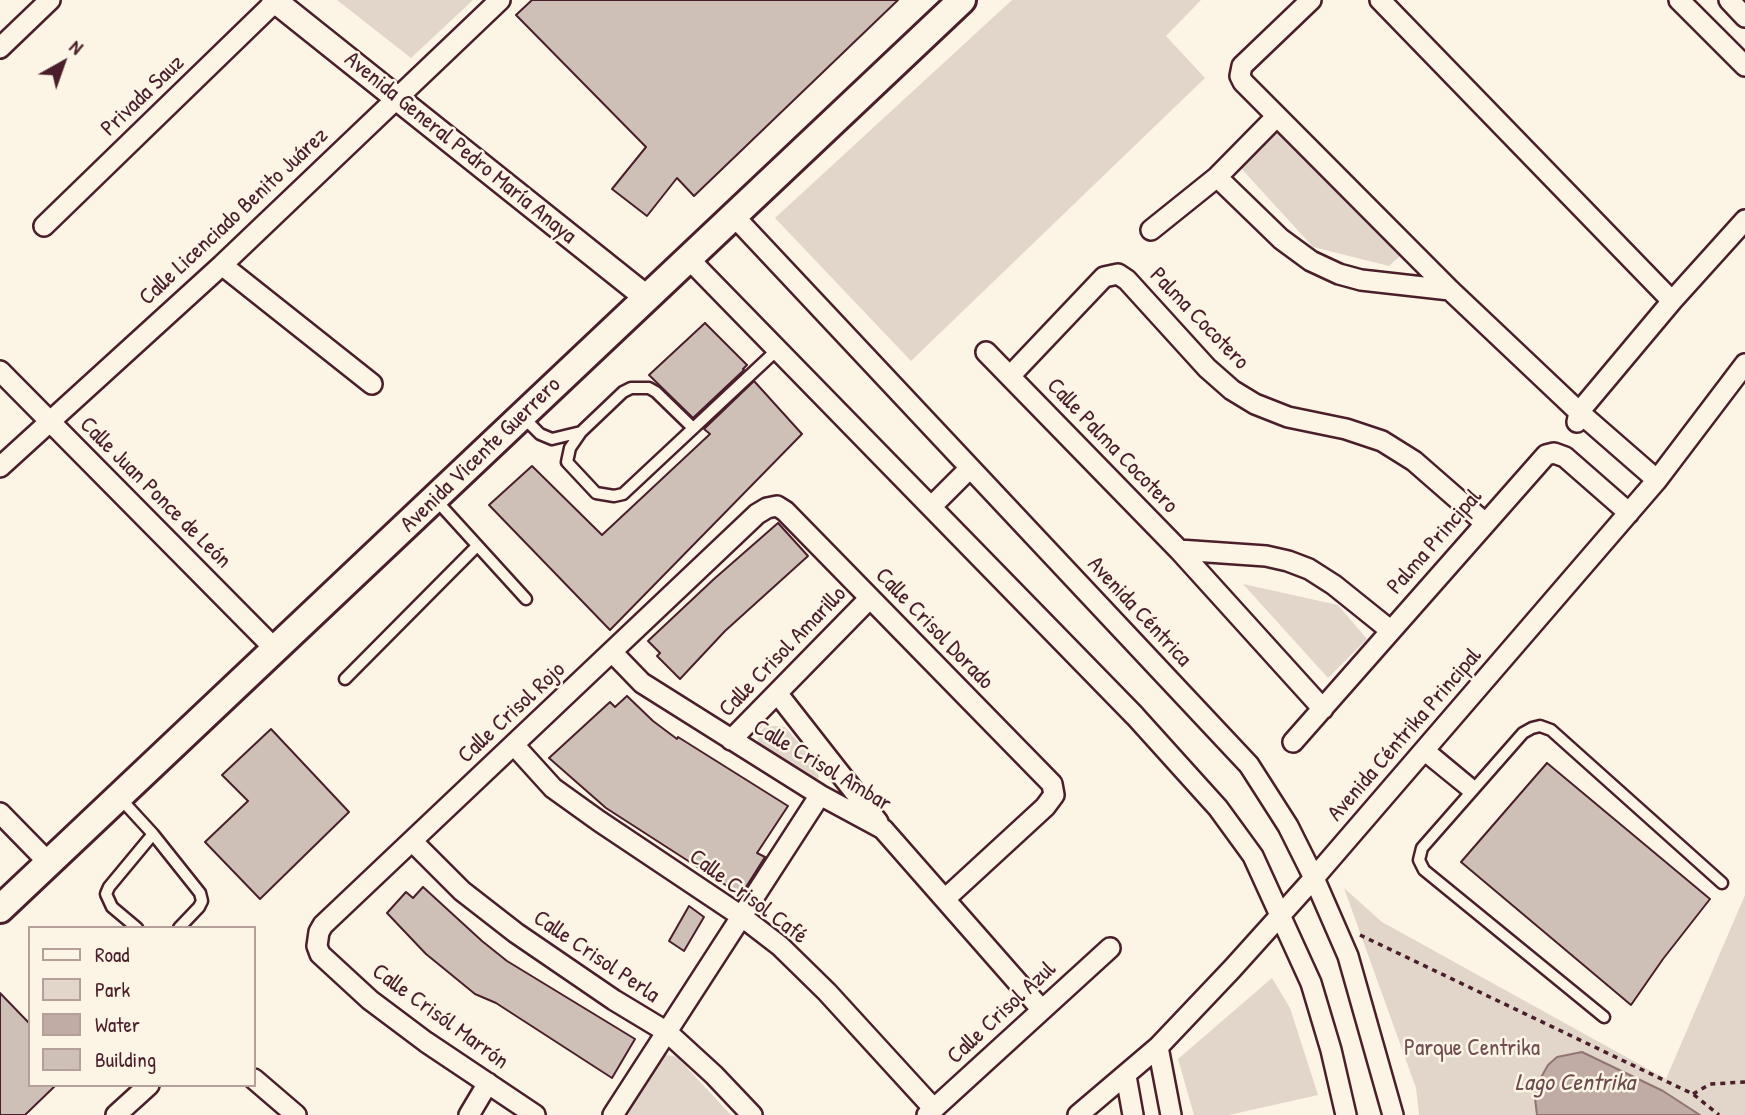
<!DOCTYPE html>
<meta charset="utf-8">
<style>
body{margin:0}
#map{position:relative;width:1745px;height:1115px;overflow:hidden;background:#fcf5e5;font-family:"Patrick Hand",sans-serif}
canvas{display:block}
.legend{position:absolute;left:28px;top:926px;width:228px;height:161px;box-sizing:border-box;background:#fcf5e5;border:2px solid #b59f9b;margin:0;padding:9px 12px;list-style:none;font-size:21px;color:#4a1f2b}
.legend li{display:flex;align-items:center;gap:14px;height:35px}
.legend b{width:35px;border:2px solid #b59f9b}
.north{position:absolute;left:28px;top:28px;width:70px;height:70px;-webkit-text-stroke:5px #fcf5e5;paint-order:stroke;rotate:40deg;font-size:19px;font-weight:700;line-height:28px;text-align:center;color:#4a1f2b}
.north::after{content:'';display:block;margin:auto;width:24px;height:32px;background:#4a1f2b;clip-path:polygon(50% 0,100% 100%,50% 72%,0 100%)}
</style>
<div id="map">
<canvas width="1745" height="1115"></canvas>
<ul class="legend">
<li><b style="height:9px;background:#fcf5e5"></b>Road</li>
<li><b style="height:19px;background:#e2d5ca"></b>Park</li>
<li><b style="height:19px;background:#c0aca5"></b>Water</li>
<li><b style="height:19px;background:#cfc0b7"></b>Building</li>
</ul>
<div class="north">N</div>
</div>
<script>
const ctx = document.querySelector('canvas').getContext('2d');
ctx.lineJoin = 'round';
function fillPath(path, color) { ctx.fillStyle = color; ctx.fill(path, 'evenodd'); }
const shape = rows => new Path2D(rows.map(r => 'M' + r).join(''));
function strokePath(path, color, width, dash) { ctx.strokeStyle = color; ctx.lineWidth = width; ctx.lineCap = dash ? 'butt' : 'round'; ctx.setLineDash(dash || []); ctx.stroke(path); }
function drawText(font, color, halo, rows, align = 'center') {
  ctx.font = font + ' "Patrick Hand",sans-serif'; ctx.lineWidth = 5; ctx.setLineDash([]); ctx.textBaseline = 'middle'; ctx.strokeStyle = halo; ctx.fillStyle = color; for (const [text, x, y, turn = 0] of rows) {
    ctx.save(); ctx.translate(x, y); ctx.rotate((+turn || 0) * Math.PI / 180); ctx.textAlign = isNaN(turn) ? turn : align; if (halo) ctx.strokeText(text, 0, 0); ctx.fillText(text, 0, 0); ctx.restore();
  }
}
const green = shape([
 [337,0,473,0,411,58],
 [1012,0,1201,0,1166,36,1205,78,911,361,775,218],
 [1278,131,1400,256,1389,266,1313,247,1239,166],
 [1243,584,1338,605,1367,639,1328,678],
 [776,726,785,727,812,758,819,777,817,781,810,782,759,748,757,735,765,727],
 [1344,888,1382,922,1666,1079,1745,895,1745,1115,1419,1115,1416,1088],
 [1272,978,1290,1008,1318,1095,1229,1115,1194,1115,1178,1059],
 [667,1055,677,1057,731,1115,622,1115,659,1058]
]);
const water = shape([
 [1582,1052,1663,1091,1700,1115,1537,1115,1534,1090,1548,1065,1557,1057,1582,1052]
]);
const building = shape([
 [532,0,898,0,694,196,677,178,647,216,612,189,646,147,516,15,532,0],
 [705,323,747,365,743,369,744,370,693,418,649,375,705,323],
 [754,381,802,434,610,630,489,505,532,466,602,535,710,434,704,429,754,381],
 [778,523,808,556,725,631,680,679,657,656,660,653,648,641,714,579,778,523],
 [627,696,653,721,677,739,678,737,788,806,757,853,765,857,741,895,606,808,549,758,610,702,615,707,627,696],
 [271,729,349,812,260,899,205,842,248,801,222,775,271,729],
 [1547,763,1710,899,1663,959,1631,1005,1461,862,1547,763],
 [423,887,482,941,507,961,635,1039,612,1078,496,1003,475,994,426,954,387,913,406,892,413,898,423,887],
 [689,906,704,917,684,951,669,941,689,906],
 [0,993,30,1024,30,1085,56,1085,25,1115,0,1115,0,993]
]);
const path = shape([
 [1360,935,1693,1094,1719,1115],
 [1693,1094,1710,1084,1745,1082]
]);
const service = shape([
 [522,416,540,434,552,439,581,432],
 [693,428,656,392,649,388,631,388,623,392,581,432,570,448,567,462,596,493,614,496,623,494,778,349],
 [435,499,526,599],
 [345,679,477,546],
 [1428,748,1475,787],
 [1422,754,1470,793],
 [119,797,153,834,200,893,202,901,199,907,179,928],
 [137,928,112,907,106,894,109,887,153,834],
 [1604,1017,1424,870,1419,860,1422,848,1523,733,1532,728,1540,726,1551,730,1722,883]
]);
const minor = shape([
 [1311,0,1242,66,1240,76,1243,82,1450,290,1579,412,1657,480],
 [1380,0,1672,301],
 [1679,0,1745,66],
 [1729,0,1745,17],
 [0,48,50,0],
 [1217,177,1281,239,1311,261,1339,274,1361,280,1450,290],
 [732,214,1249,765,1288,826,1314,878,1348,956,1393,1115],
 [44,226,276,1],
 [1151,230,1217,177,1277,116],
 [687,257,1135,716,1218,808,1253,856,1311,983,1331,1050,1346,1115],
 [222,265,372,384],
 [986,352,1179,550,1323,709],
 [0,371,276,650],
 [1010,376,1104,277,1118,274,1127,280,1207,368,1232,390,1255,404,1288,417,1346,429,1382,441,1414,461,1485,523],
 [1577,422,1579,412,1672,301,1745,220],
 [0,467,222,265,500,0],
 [932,506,970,468],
 [1179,550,1266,556,1288,561,1309,569,1334,585,1390,630],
 [612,652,642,683,820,795,883,829,1042,1010],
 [777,693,878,822],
 [731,740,870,598],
 [1293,742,1546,455,1554,453,1565,457,1629,513],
 [514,745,553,788,599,821,741,916,780,946,827,992,934,1109],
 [0,813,49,863],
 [412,841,462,891,516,933,614,1000,667,1032,714,1075,752,1115],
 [1158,1047,1171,1115],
 [1126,1076,1133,1115],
 [254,1079,296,1115],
 [116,1115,149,1085],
 [469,1115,488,1083],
 [535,1115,426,1042,370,1000,320,954,317,946,319,932,323,925,757,514,767,508,777,506,785,511,1052,784,1054,795,1045,807,945,899],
 [613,1115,820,795],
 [927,1115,1110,948],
 [1078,1115,1158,1047,1232,969,1314,878,1657,480,1745,364]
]);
const tertiary = shape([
 [274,0,646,297]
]);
const secondary = shape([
 [0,909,962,0]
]);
const streetNames = [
 ["Privada Sauz",143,96,-44],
 ["Avenida General Pedro María Anaya",460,148,39],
 ["Calle Licenciado Benito Juárez",234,217,-43],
 ["Palma Cocotero",1199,319,46],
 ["Calle Palma Cocotero",1112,446,46],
 ["Avenida Vicente Guerrero",481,455,-44],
 ["Calle Juan Ponce de León",155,493,45],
 ["Palma Principal",1435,542,-49],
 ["Avenida Céntrica",1139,612,47],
 ["Calle Crisol Dorado",934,629,46],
 ["Calle Crisol Amarillo",783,652,-46],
 ["Calle Crisol Rojo",512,713,-43],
 ["Avenida Céntrika Principal",1405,735,-49],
 ["Calle Crisol Ambar",822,766,31],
 ["Calle Crisol Café",748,897,37],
 ["Calle Crisol Perla",596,957,34],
 ["Calle Crisol Azul",1002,1013,-43],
 ["Calle Crisól Marrón",440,1017,36]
];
const parkNames = [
 ["Parque Centrika",1472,1049]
];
const waterNames = [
 ["Lago Centrika",1575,1084]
];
fillPath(green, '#e2d5ca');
fillPath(water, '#c0aca5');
strokePath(water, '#917474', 2);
fillPath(building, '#cfc0b7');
strokePath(building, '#4a1f2b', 2);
strokePath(service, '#4a1f2b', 15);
strokePath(minor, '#4a1f2b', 24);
strokePath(tertiary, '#4a1f2b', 28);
strokePath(secondary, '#4a1f2b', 32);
strokePath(path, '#4a1f2b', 3.5, [5, 5]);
strokePath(service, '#fcf5e5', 10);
strokePath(minor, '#fcf5e5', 19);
strokePath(tertiary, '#fcf5e5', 23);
strokePath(secondary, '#fcf5e5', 26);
drawText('23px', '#4a1f2b', '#fcf5e5', streetNames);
drawText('23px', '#704c53', '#fcf5e5', parkNames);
drawText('italic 24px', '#6d4950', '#fcf5e5', waterNames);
</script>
